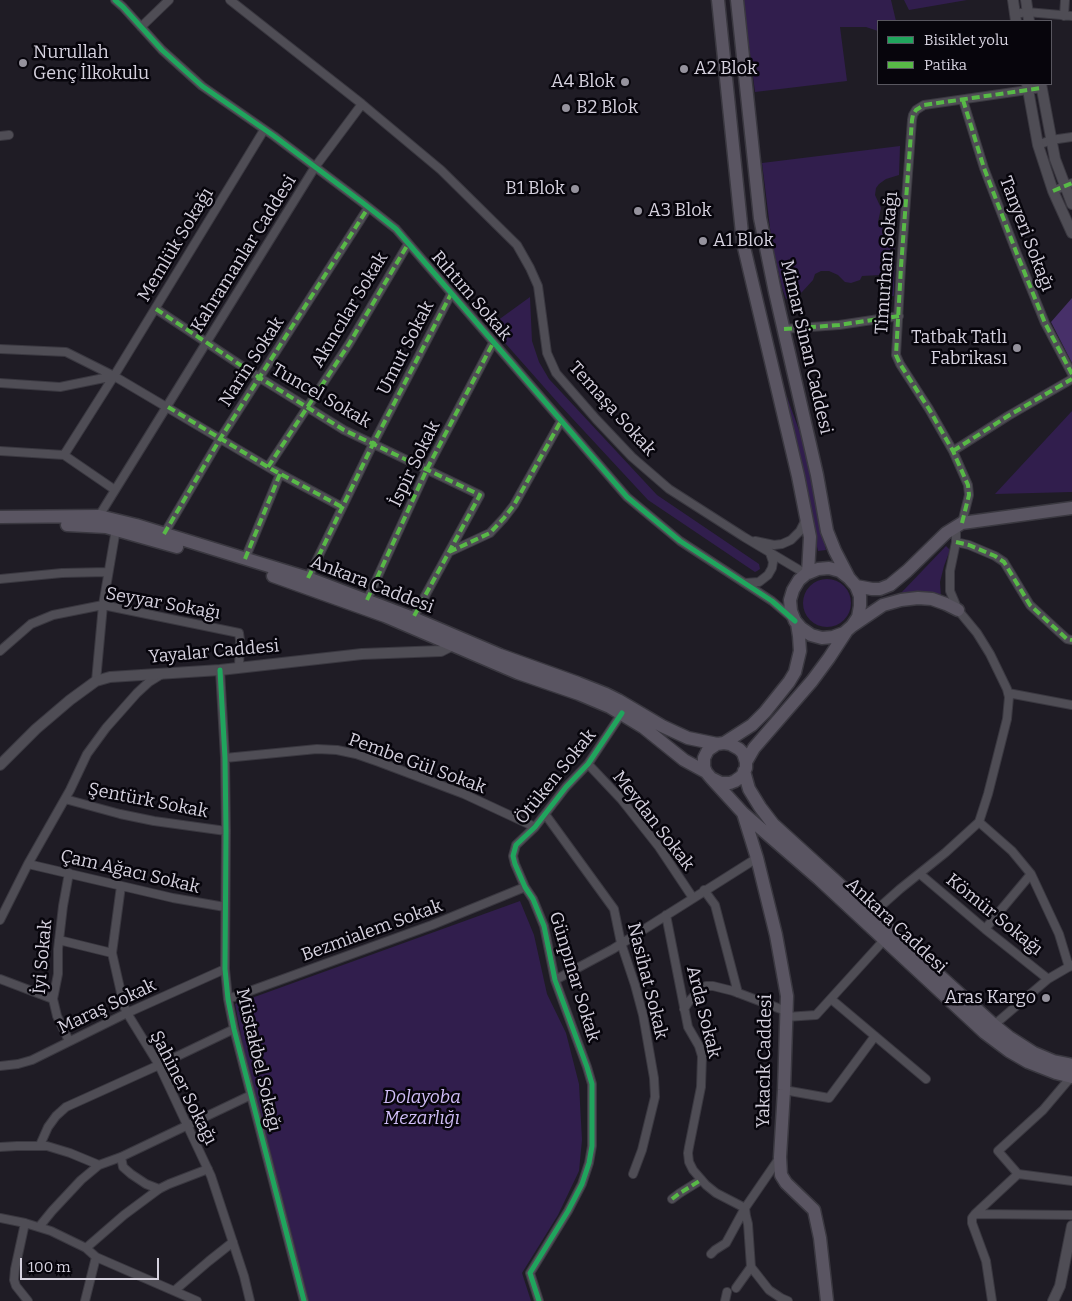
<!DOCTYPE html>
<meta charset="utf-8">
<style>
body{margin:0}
#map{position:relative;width:1072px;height:1301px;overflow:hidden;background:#1f1c25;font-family:Bitter,serif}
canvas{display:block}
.legend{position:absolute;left:877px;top:20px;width:175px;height:65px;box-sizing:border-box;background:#07050c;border:1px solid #595760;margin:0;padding:6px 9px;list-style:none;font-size:15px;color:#d5d1de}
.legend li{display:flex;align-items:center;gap:10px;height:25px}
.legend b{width:25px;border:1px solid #595760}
.scale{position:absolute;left:20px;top:1258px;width:139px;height:22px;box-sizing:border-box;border:2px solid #d5d1de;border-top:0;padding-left:6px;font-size:15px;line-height:18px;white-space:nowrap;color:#d5d1de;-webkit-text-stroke:4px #07050c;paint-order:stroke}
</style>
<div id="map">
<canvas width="1072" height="1301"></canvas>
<ul class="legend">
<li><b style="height:6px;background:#20a55d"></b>Bisiklet yolu</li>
<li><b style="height:6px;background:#58b947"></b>Patika</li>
</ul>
<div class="scale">100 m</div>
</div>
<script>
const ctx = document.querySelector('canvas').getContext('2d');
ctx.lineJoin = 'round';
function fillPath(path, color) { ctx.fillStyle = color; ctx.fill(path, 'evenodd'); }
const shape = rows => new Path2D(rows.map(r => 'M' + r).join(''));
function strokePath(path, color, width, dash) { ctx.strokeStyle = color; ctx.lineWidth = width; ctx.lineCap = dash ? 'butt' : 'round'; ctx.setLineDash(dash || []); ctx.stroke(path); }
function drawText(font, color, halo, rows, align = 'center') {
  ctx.font = font + ' Bitter,serif'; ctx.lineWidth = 5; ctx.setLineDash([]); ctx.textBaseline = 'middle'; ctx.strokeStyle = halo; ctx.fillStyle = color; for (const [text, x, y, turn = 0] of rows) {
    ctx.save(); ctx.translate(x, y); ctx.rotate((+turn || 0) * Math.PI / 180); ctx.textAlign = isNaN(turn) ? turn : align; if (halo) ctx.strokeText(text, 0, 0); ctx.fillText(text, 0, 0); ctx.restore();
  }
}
const green = shape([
 [743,0,891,0,896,21,878,21,878,31,866,27,840,27,847,81,755,92],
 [904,0,967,0,909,10],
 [900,146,899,175,886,179,879,184,876,188,875,195,881,208,878,222,882,227,890,228,895,231,894,296,888,295,890,286,887,277,881,275,862,276,860,280,851,283,845,282,838,275,829,271,821,271,815,274,813,280,802,292,796,296,786,299,782,288,772,244,762,163],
 [530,297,532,341,539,362,549,379,657,495,759,564,760,569,757,571,755,572,648,500,559,404,490,326],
 [784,397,787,397,804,444,826,550,818,551],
 [1072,411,1072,492,995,494],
 [946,546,950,550,944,566,940,582,941,597,913,592,901,593],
 '803 603a24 24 0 1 1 48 0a24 24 0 1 1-48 0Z',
 [520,901,534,935,547,994,566,1033,579,1084,582,1140,579,1171,558,1215,522,1273,531,1301,307,1301,246,1061,235,1004]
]);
const forest = shape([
 [1072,298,1072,363,1051,322]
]);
const minor = shape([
 [115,0,123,7,162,50,202,86,274,136,363,203,396,229,627,497,680,541,772,601,792,618],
 [230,0,362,104,441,170,517,245,530,268,538,286,547,353,556,373,596,419,632,457,669,489,744,537,806,574],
 [1015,14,1027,12,1072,16],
 [1064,16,1065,0],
 [141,27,169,0],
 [963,100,984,168,1017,254,1045,323,1072,374],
 [0,136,9,135],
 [1038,145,1051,140,1072,137],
 [1053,191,1072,183],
 [156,309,260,378,344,430,480,495,413,618],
 [784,329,839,325,899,316],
 [0,349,66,352,114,376],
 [114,376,264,130],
 [0,383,60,387,114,376],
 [0,451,64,455,114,376,273,470,342,507],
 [953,451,1008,416,1072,379],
 [64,455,115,490],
 [268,467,349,344,408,244],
 [99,516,315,167,362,104],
 [962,523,969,495,968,485,953,451,929,409,900,364,896,355,901,267,912,120,913,115,916,110,924,105,1041,88],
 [164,534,220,439,368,208],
 [755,541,774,545,782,544,791,540,800,531,806,519],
 [956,542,969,545,995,556,1004,562,1030,605,1056,629,1067,639,1072,640],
 [449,552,490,533,504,518,514,505,561,421],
 [245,559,280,474],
 [308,578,373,444,451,294],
 [0,579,62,573,108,572],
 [745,583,759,582,768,575,772,568,773,562,770,553],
 [367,600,427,469,493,343],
 [0,651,31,624,53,615,103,605,239,633,240,640,239,667],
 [220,670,225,758,226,831,225,969,228,999,234,1029,304,1301],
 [96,681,103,605,116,529],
 [1008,693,1072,705],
 [225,758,317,749,337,750,356,754,379,762,464,794,535,827],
 [588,764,621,799,659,847,693,898],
 [65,799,120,814,154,821,226,831],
 [545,814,614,909,621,943,635,985,643,1015,654,1078,655,1097,642,1150,633,1174],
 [979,822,1012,851,1031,874,1059,934,1069,967],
 [28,864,173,898,225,907],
 [69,873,63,906,58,949,58,974,53,999,57,1016,69,1041],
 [920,874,985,929,1048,979],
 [121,886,112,953,124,1006,127,1013,159,1065,211,1176,244,1276,250,1301],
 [704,890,715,905,738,993],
 [873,913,900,889,945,853,979,822,988,794,1007,719,1009,697,1007,689,990,654,977,633,958,610,950,591,950,571,956,542,956,526],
 [666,915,688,1027,699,1046,702,1056,701,1087,689,1147,688,1153,689,1162,693,1170,706,1185,716,1193,745,1208,726,1243,715,1250,711,1254],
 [0,920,28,864,70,790,87,754,106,728,137,693,149,682,162,674],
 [985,929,1031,874],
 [59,940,112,953],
 [0,979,53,999],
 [555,980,613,949,757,858],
 [228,999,432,925,525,887],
 [831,999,926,1079],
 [684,1009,690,1000,699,991,706,986,713,986,733,991,786,1011],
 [786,1017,816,1015,885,939],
 [994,1025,1048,979,1072,965],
 [0,1066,18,1064,32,1060,127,1013,225,969],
 [1071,1077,1043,1110,998,1151,1018,1174,1072,1181],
 [784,1090,829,1098,875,1036],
 [40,1145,48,1127,56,1116,66,1107,159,1065,234,1029],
 [0,1147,17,1146,47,1146,70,1153,99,1165],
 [121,1157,123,1167,131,1174,146,1184,159,1189],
 [780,1157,745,1208,746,1216,748,1224,751,1267,769,1290,781,1298,788,1301],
 [672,1199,680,1193,701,1180],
 [975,1214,1018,1174],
 [0,1218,25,1223,51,1231,86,1248,96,1257,197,1301],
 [25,1223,15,1269,14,1280,16,1286,28,1301],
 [39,1227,52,1211,81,1180,99,1165,121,1157,251,1095],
 [86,1248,124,1215,159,1189,169,1184,208,1169],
 [736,1288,751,1267],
 [174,1291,209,1261,233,1242],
 [85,1301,96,1257],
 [539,1301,530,1273,568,1211,582,1184,589,1163,592,1146,592,1084,587,1067,555,980,544,926,533,899,525,887,515,864,513,856,516,845,535,827,566,787,588,764,622,713],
 [725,1301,727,1292],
 [992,1301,986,1261,972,1223,972,1218,975,1214,1072,1215]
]);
const tertiary = shape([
 [1013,0,1016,21],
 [1026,0,1029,21],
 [1027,84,1038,145,1053,191,1072,233],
 [1041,84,1055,159,1072,204],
 [0,765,36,729,70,700,96,681,110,677,220,670,362,654,441,651,453,645,455,642],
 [1053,1301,1060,1286,1072,1226]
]);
const primary = shape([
 [718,0,743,243,798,476,810,537,808,573],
 [737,0,760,218,775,292,817,475,827,531,835,551,849,578,856,586,860,596,860,606,858,617,852,626],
 [0,517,99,516,136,525,308,578,413,618,500,655,578,683,606,694,618,700,662,726,688,738,717,744],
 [67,525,106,527,177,547],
 [273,576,385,616,518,673,579,694,610,707,643,727,684,760,706,772],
 [849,578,840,571,829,568,818,569,806,574,799,580,793,590,790,600,791,611,795,621,801,628,811,635,822,638,833,637,844,633,852,626,883,605,901,600,918,598,932,599,946,604,958,610],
 [856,586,872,589,880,589,890,585,907,571,946,533,962,523,1072,508],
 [724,743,752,725,765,712,789,682,795,672,800,651,799,636,797,623],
 [724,743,730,744,739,749,743,753,746,762,746,768,742,776,735,781,730,783,721,783,711,778,706,772,704,767,704,758,708,750,717,744,724,743],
 [746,762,754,748,812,681,829,658,846,632],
 [744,771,749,789,760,807,773,824,994,1025,1009,1037,1034,1053,1053,1061,1072,1065],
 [711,778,743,813,819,879,985,1033,1009,1051,1028,1062,1056,1073,1072,1077],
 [743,813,757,858,776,935,787,996,784,1090,780,1157,781,1175,786,1183,814,1210,820,1238,827,1301]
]);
const quiet = shape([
 [963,100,984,168,1017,254,1045,323,1072,374],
 [1053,191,1072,183],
 [156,309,260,378,344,430,480,495,413,618],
 [784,329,839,325,899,316],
 [168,407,273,470,342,507],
 [953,451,1008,416,1072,379],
 [268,467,349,344,408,244],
 [962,523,969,495,968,485,953,451,929,409,900,364,896,355,901,267,912,120,913,115,916,110,924,105,1041,88],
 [164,534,220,439,368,208],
 [956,542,969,545,995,556,1004,562,1030,605,1056,629,1067,639,1072,640],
 [449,552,490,533,504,518,514,505,561,421],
 [245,559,280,474],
 [308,578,373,444,451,294],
 [367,600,427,469,493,343],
 [672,1199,680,1193,701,1180]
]);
const cycleway = shape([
 [115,0,123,7,162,50,202,86,274,136,363,203,396,229,627,497,680,541,772,601,795,621],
 [220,670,225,758,226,831,225,969,228,999,234,1029,304,1301],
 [539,1301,530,1273,568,1211,582,1184,589,1163,592,1146,592,1084,587,1067,555,980,544,926,533,899,525,887,515,864,513,856,516,845,535,827,566,787,588,764,622,713]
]);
const markers = [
 [23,63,5,"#95929d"],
 [684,69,5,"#95929d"],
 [625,82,5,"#95929d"],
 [566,108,5,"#95929d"],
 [575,189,5,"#95929d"],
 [638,211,5,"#95929d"],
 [703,241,5,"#95929d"],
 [1017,348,5,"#95929d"],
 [1046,998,5,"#95929d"]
];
const poiNames = [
 ["Nurullah",33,53],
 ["Genç İlkokulu",33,74],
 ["A2 Blok",694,69],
 ["A4 Blok",615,82,"right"],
 ["B2 Blok",576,108],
 ["B1 Blok",565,189,"right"],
 ["A3 Blok",648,211],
 ["A1 Blok",713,241],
 ["Tatbak Tatlı",1007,338,"right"],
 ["Fabrikası",1007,359,"right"],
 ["Aras Kargo",1036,998,"right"]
];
const streetNames = [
 ["Tanyeri Sokağı",1026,234,69],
 ["Memlük Sokağı",176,245,-59],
 ["Kahramanlar Caddesi",244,254,-58],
 ["Timurhan Sokağı",887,263,-86],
 ["Rıhtım Sokak",471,296,49],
 ["Akıncılar Sokak",350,310,-59],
 ["Mimar Sinan Caddesi",806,347,77],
 ["Umut Sokak",406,348,-63],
 ["Narin Sokak",252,362,-57],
 ["Tuncel Sokak",321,396,30],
 ["Temaşa Sokak",612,409,48],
 ["İspir Sokak",415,464,-64],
 ["Ankara Caddesi",372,585,21],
 ["Seyyar Sokağı",163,604,10],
 ["Yayalar Caddesi",214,652,-5],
 ["Pembe Gül Sokak",417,764,20],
 ["Ötüken Sokak",556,777,-51],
 ["Şentürk Sokak",148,801,11],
 ["Meydan Sokak",653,821,52],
 ["Çam Ağacı Sokak",130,872,13],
 ["Kömür Sokağı",994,915,39],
 ["Ankara Caddesi",896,926,43],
 ["Bezmialem Sokak",372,931,-20],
 ["İyi Sokak",43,957,-85],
 ["Günpınar Sokak",574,977,73],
 ["Nasihat Sokak",647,981,76],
 ["Maraş Sokak",107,1007,-25],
 ["Arda Sokak",703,1012,76],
 ["Müstakbel Sokağı",258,1060,77],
 ["Yakacık Caddesi",765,1061,-89],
 ["Şahiner Sokağı",183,1088,63]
];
const parkNames = [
 ["Dolayoba",422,1098],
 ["Mezarlığı",422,1119]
];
fillPath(green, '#311e4d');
fillPath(forest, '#473069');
strokePath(minor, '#3a3840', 10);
strokePath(tertiary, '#3a3840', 12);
strokePath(primary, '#3a3840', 15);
strokePath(minor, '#4f4d55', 8);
strokePath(tertiary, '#4f4d55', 10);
strokePath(primary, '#5a5562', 12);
strokePath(quiet, '#58b947', 4, [8, 4]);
strokePath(cycleway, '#20a55d', 5);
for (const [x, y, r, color] of markers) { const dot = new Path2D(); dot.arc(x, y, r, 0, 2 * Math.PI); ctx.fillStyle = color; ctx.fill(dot); strokePath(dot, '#07050c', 2); }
drawText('18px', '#d5d1de', '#07050c', poiNames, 'left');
drawText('18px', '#d5d1de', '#07050c', streetNames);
drawText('italic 18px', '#d0bdf7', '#07050c', parkNames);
</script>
